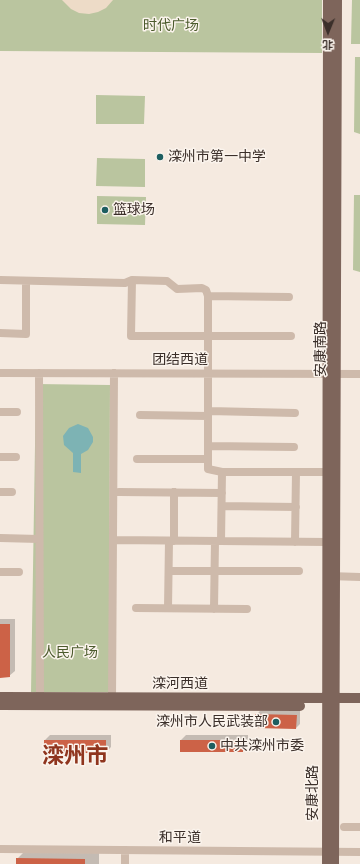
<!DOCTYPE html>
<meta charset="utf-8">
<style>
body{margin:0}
#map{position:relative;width:360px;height:864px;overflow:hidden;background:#f5eae0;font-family:Raleway,"Noto Sans SC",sans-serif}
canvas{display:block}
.north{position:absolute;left:308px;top:12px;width:40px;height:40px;-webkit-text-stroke:3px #fbf4ed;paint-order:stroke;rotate:181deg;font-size:11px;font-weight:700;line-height:16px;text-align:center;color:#3b2f2a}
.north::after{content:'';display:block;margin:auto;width:14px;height:18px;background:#3b2f2a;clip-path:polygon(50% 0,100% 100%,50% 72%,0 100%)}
</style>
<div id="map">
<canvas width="360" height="864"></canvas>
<div class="north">北</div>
</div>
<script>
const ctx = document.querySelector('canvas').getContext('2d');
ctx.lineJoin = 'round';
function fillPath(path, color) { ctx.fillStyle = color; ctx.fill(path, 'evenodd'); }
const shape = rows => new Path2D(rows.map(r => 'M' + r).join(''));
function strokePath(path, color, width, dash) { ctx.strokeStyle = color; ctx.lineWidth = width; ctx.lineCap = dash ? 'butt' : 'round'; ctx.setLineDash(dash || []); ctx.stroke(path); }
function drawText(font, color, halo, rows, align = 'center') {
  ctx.font = font + ' Raleway,"Noto Sans SC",sans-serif'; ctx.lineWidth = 3; ctx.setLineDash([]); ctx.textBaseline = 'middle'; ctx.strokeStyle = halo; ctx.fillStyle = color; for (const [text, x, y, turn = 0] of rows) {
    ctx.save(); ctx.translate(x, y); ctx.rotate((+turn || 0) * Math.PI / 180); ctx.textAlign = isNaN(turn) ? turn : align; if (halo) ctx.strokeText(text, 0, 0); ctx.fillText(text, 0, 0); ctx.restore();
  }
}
const green = shape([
 [0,0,322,0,322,53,0,51],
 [352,0,360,0,360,44,351,44],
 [355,57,360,57,360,134,354,132],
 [96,95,145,96,144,124,96,124],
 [97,158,145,159,145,187,96,186],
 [354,195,360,195,360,272,353,270],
 [97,196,146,197,145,225,97,224],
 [36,384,110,385,109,692,31,692]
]);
const plaza = shape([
 [62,0,113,0,106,8,98,12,89,14,79,13,71,9]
]);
const water = shape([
 [78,424,88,428,93,437,93,442,88,450,81,454,81,473,73,472,73,453,64,445,63,436,69,428]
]);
const shadow = shape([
 [0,619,15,619,15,671,9,676,0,676],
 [260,711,300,711,300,724,296,728,256,727,256,715],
 [50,735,111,735,111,747,106,752,45,752,45,740],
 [186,735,248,735,248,746,243,751,181,751,181,740],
 [25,851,99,852,99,864,17,864,17,859]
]);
const building = shape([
 [0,624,10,624,10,677,0,678],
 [255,714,297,715,296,729,255,728],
 [44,740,106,740,106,753,44,753],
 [180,740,243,740,243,752,180,752],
 [16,858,85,859,85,864,16,864]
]);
const minor = shape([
 [0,280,125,283,132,280,167,281,177,289,202,288,206,290,208,296,208,469,222,472,327,472],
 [132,280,131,336,291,336],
 [208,296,289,297],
 [0,333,26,334,26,282],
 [0,373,360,374],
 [39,373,40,697],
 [209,411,295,413],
 [0,412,17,412],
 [140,415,208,416],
 [208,446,294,447],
 [0,457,16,457],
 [137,459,208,459],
 [0,492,12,492],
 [119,492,222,493],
 [174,492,174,541],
 [222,506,296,507],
 [0,538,39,539],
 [113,540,327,542],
 [221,541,222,472],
 [295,542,296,472],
 [169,571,299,571],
 [0,572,19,572],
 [329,576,360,577],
 [136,608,247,609],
 [168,608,169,541],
 [214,609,215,541],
 [112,698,114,373],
 [344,827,360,827],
 [0,849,360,852],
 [125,864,125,850]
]);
const major = shape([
 [0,697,360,698],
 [0,705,300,706],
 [327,864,328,0],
 [334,864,337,0]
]);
const markers = [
 [160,157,4,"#1d5e60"],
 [105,210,4,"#1d5e60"],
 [276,722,4,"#1d5e60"],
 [212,746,4,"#1d5e60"]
];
const parkNames = [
 ["时代广场",171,26],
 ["人民广场",70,653]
];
const poiNames = [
 ["滦州市第一中学",168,157],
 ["篮球场",113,210],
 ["滦州市人民武装部",268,722,"right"],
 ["中共滦州市委",220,746]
];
const streetNames = [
 ["安康南路",321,349,-90],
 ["团结西道",180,360],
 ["滦河西道",180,684],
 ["安康北路",313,793,-90],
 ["和平道",180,838]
];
const townNames = [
 ["滦州市",75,756]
];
fillPath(green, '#bac59f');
fillPath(plaza, '#eddbc7');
fillPath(water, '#7db3b4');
fillPath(shadow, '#0003');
fillPath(building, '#cc6247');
strokePath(minor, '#cebaab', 8);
strokePath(major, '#7e655b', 10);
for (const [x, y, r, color] of markers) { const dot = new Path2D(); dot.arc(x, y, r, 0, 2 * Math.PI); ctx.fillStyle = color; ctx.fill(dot); strokePath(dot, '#fbf4ed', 1.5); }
drawText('14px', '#4c5b2d', '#fbf4ed', parkNames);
drawText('14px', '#3b2f2a', '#fbf4ed', poiNames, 'left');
drawText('14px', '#3b2f2a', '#fbf4ed', streetNames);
drawText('bold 22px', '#8f351e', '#fbf4ed', townNames);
</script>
